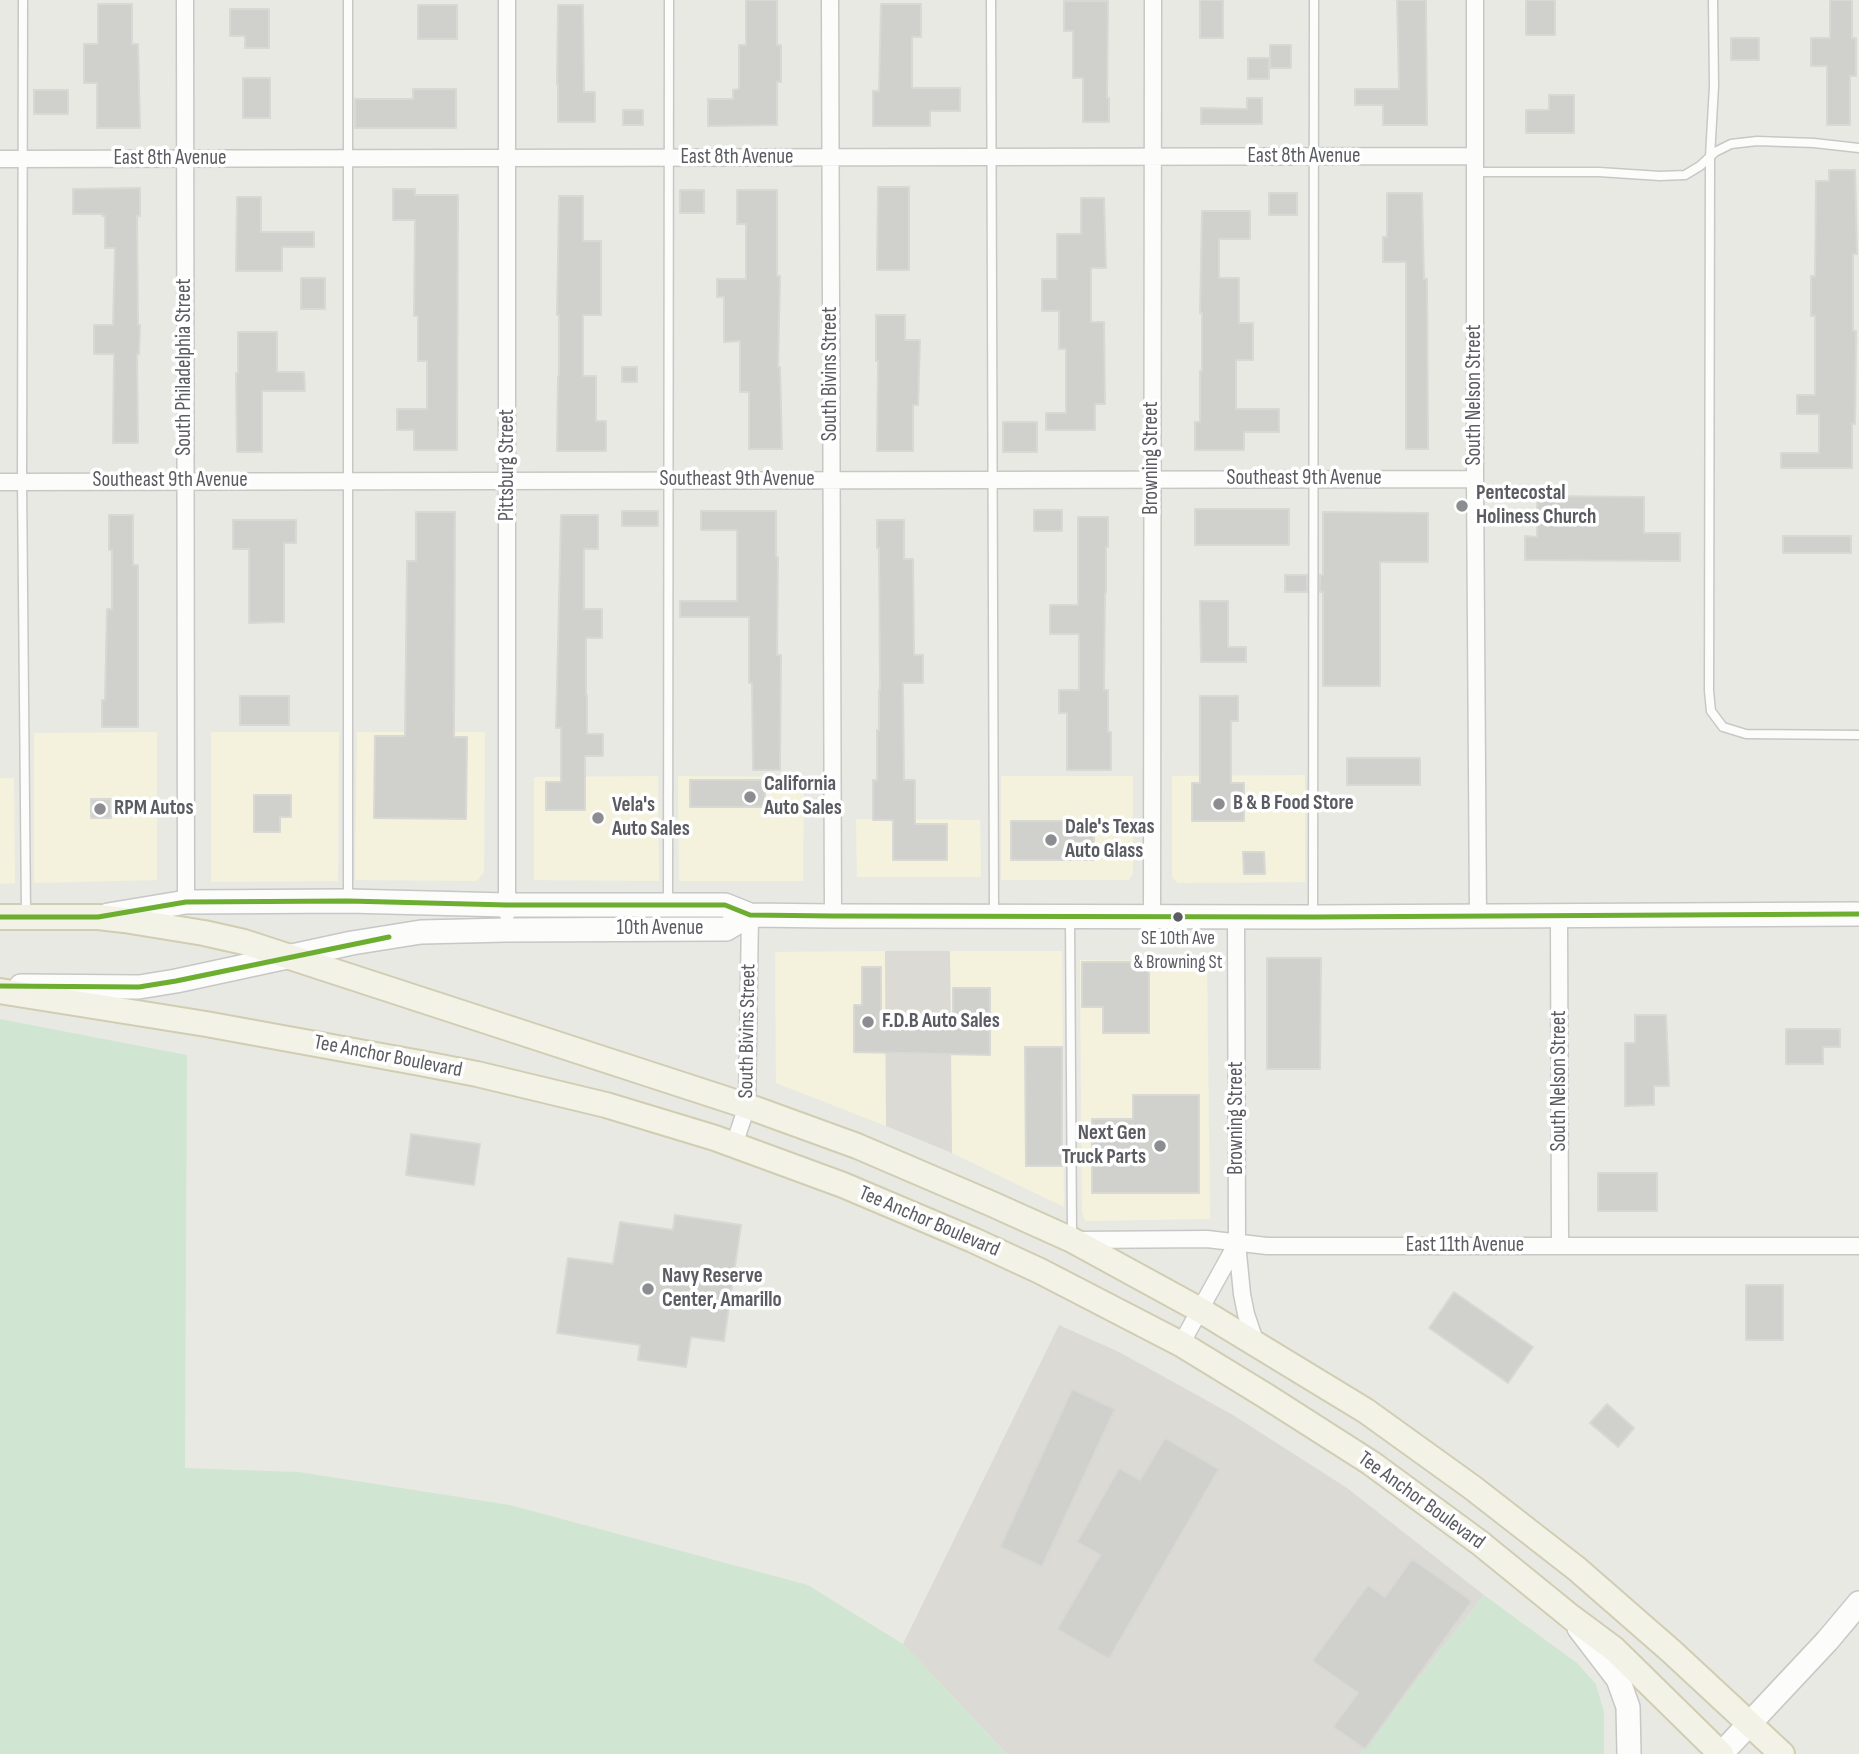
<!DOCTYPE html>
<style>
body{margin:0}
canvas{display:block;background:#e9e9e4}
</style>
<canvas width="1859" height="1754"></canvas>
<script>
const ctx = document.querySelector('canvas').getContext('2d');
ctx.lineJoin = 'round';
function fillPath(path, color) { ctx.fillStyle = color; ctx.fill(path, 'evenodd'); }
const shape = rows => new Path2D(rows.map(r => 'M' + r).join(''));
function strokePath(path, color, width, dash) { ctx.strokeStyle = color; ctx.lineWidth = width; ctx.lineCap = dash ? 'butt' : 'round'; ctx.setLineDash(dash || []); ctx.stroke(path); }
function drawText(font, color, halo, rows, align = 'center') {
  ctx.font = font + ' "Sofia Sans Condensed",sans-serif'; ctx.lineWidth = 7; ctx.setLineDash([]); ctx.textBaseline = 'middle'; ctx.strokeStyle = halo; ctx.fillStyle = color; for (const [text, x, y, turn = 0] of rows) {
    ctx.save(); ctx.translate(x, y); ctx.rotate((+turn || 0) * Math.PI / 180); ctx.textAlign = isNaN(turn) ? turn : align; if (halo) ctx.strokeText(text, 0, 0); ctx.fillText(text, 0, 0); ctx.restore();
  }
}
const commercial = shape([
 [157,732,157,880,34,883,34,733],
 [211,732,339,732,338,881,211,882],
 [357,732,485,732,484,872,477,881,355,880],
 [1305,775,1305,882,1178,883,1172,877,1172,776],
 [658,776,659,881,534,880,534,777],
 [678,776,804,777,803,881,679,881],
 [1001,776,1133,776,1133,873,1129,880,1001,880],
 [0,778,14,778,15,883,0,884],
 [856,819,980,820,981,877,857,877],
 [885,951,886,1126,776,1083,775,952],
 [950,951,1062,951,1064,1207,952,1153],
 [1080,960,1207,961,1210,1219,1085,1221,1082,1212]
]);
const industrial = shape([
 [885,951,950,951,952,1153,886,1126],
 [1059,1325,1119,1352,1233,1415,1347,1488,1484,1595,1359,1754,1007,1754,903,1644]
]);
const green = shape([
 [0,1019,187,1055,185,1468,299,1472,510,1505,808,1585,903,1644,1007,1754,0,1754],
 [1484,1595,1577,1663,1596,1684,1604,1712,1604,1754,1359,1754]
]);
const building = shape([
 [746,0,777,0,777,45,781,45,781,82,777,82,777,125,708,126,708,99,733,99,733,90,739,89,739,45,746,45,746,0],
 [1200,0,1223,0,1223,38,1200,38,1200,0],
 [1397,0,1426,0,1427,125,1383,125,1383,105,1355,105,1355,89,1399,89,1397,0],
 [1526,0,1555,0,1555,35,1526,35,1526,0],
 [1830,0,1852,0,1852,38,1856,38,1856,76,1850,76,1850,125,1827,125,1827,66,1811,66,1811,38,1830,38,1830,0],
 [1064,1,1108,1,1107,98,1109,98,1109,122,1083,122,1083,78,1073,78,1073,31,1064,31,1064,1],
 [98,4,132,4,132,44,138,44,140,128,97,128,97,83,84,83,84,44,98,44,98,4],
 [881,4,921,4,921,37,912,37,912,88,960,88,960,111,930,111,930,126,873,126,873,91,879,91,881,4],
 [418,5,457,5,457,39,418,39,418,5],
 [558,5,583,5,584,92,595,92,595,122,558,122,558,84,557,84,558,5],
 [230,9,269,9,269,48,245,48,245,36,230,36,230,9],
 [1731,38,1759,38,1759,60,1731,60,1731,38],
 [1270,45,1291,45,1291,68,1270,68,1270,45],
 [1248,58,1269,58,1269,79,1248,79,1248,58],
 [243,78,270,78,270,118,243,118,243,78],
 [413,89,456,89,456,128,355,128,355,99,413,99,413,89],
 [34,90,68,90,68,114,34,114,34,90],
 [1549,95,1574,95,1574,133,1526,133,1526,110,1549,110,1549,95],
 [1247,98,1262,98,1262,124,1201,124,1201,108,1247,109,1247,98],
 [623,110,643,110,643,125,623,125,623,110],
 [1829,170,1855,170,1857,254,1853,254,1853,331,1856,331,1855,424,1852,424,1852,468,1781,468,1781,453,1819,453,1819,414,1797,414,1797,395,1815,395,1815,316,1811,316,1811,276,1815,276,1816,181,1829,181,1829,170],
 [878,187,909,187,909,270,877,270,878,187],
 [140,188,140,216,137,216,138,325,140,325,139,354,137,354,138,443,113,443,114,354,94,354,94,325,113,325,115,248,105,248,105,216,102,216,102,214,73,214,73,189,140,188],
 [393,189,415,189,415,195,458,195,457,450,414,450,414,430,397,430,397,409,427,409,427,361,418,361,418,316,414,316,415,220,393,220,393,189],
 [680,190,704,190,704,213,680,213,680,190],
 [737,190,777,190,777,276,780,276,778,367,780,367,782,449,749,449,749,392,740,392,740,341,724,342,724,297,717,297,717,279,746,279,746,224,737,224,737,190],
 [1269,193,1297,193,1297,215,1269,215,1269,193],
 [1387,193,1422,193,1424,279,1427,279,1428,449,1406,449,1406,262,1383,262,1383,237,1387,237,1387,193],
 [559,196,583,196,583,241,601,241,601,315,583,315,583,376,596,376,596,421,606,421,606,451,557,451,558,376,559,376,559,315,557,315,559,196],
 [237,197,261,197,261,232,314,232,314,247,282,247,282,271,236,271,237,197],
 [1081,198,1104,198,1106,268,1091,268,1091,322,1104,322,1105,404,1095,404,1095,430,1046,430,1046,413,1066,413,1066,349,1059,349,1059,311,1042,311,1042,279,1057,279,1057,234,1081,234,1081,198],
 [1202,211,1250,211,1250,239,1219,239,1219,278,1239,278,1239,323,1253,323,1253,360,1236,360,1236,409,1279,409,1279,432,1244,432,1244,450,1195,450,1195,422,1200,422,1200,371,1202,371,1202,313,1200,313,1202,211],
 [301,278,325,278,325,309,301,309,301,278],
 [876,315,905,315,905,340,920,340,918,405,913,405,913,451,877,451,878,361,876,361,876,315],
 [238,332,277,332,277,372,304,372,305,391,262,391,262,452,237,452,236,373,238,373,238,332],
 [622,367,637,367,637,382,622,382,622,367],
 [1003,422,1037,422,1037,452,1003,452,1003,422],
 [1537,496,1644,497,1644,533,1680,533,1680,561,1525,560,1525,536,1537,537,1537,496],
 [1195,509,1289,509,1289,545,1195,545,1195,509],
 [1034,510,1062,510,1062,531,1034,531,1034,510],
 [622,511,658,511,658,526,622,526,622,511],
 [701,511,776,511,776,557,778,557,777,655,781,655,780,770,753,770,752,683,749,683,749,617,680,617,680,601,737,601,737,530,701,530,701,511],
 [416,512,455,512,454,737,467,737,466,819,374,818,375,736,405,736,407,561,416,561,416,512],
 [1323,512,1428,513,1428,562,1380,562,1380,686,1323,686,1323,592,1320,592,1320,575,1323,575,1323,512],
 [109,515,133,515,133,565,138,565,138,727,102,727,102,700,105,700,107,609,112,609,112,550,109,550,109,515],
 [561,515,598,515,598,549,584,549,584,609,602,609,602,638,586,638,586,695,587,695,587,734,603,734,603,756,585,756,585,810,546,810,546,782,561,782,561,728,556,728,561,515],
 [1078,517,1108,517,1108,547,1106,547,1106,593,1105,593,1104,690,1108,690,1108,732,1111,732,1111,770,1067,770,1067,713,1059,713,1059,690,1079,690,1079,634,1050,634,1050,605,1078,605,1078,517],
 [233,520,296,520,296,543,284,543,284,622,249,623,249,549,233,549,233,520],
 [877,520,904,520,904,559,913,559,914,655,923,655,923,683,903,683,904,780,915,780,915,824,947,824,947,860,893,860,893,820,873,820,873,780,877,780,877,730,879,730,879,690,880,690,879,548,877,548,877,520],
 [1783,536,1851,536,1851,553,1783,553,1783,536],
 [1285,575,1307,575,1307,592,1285,592,1285,575],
 [1200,601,1228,601,1228,647,1246,647,1246,662,1201,662,1200,601],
 [240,696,289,696,289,725,240,725,240,696],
 [1200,696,1238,696,1238,721,1231,721,1231,783,1244,783,1244,821,1192,821,1192,783,1200,783,1200,696],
 [1347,758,1420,758,1420,785,1347,785,1347,758],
 [690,780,765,780,765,807,690,807,690,780],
 [254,795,291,795,291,817,280,817,280,832,254,832,254,795],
 [91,799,111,799,111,818,91,818,91,799],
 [1011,821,1094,821,1094,860,1011,860,1011,821],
 [1243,852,1264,852,1265,874,1244,874,1243,852],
 [1267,958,1321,958,1320,1069,1267,1069,1267,958],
 [1082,962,1149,962,1149,1033,1103,1033,1103,1007,1082,1007,1082,962],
 [862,967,881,967,881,1029,953,1029,953,988,990,988,990,1055,854,1052,854,1005,862,1005,862,967],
 [1635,1015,1666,1015,1669,1086,1654,1086,1654,1105,1625,1106,1625,1043,1635,1043,1635,1015],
 [1786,1029,1840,1029,1840,1047,1823,1047,1823,1064,1786,1064,1786,1029],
 [1025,1047,1062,1047,1062,1166,1026,1166,1025,1047],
 [1133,1095,1199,1095,1199,1193,1092,1193,1092,1119,1133,1119,1133,1095],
 [411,1134,480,1144,474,1185,406,1175,411,1134],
 [1598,1173,1657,1173,1657,1211,1598,1211,1598,1173],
 [675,1215,741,1225,724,1341,691,1337,686,1367,638,1360,640,1345,557,1333,568,1258,613,1264,620,1222,673,1230,675,1215],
 [1746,1285,1783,1285,1783,1340,1746,1340,1746,1285],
 [1454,1292,1533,1347,1508,1383,1429,1328,1454,1292],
 [1072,1389,1115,1409,1042,1567,1000,1547,1072,1389],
 [1607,1404,1634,1428,1618,1447,1590,1423,1607,1404],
 [1165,1438,1219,1469,1109,1659,1057,1629,1100,1555,1077,1542,1119,1468,1140,1480,1165,1438],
 [1412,1559,1472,1601,1365,1749,1333,1727,1358,1693,1312,1661,1368,1585,1385,1597,1412,1559]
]);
const service = shape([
 [23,0,22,482,26,913],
 [991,0,994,914],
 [1713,0,1714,86,1710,157,1709,691,1711,711,1723,727,1746,734,1859,735],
 [1475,172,1599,172,1660,176,1685,175,1700,166,1715,152,1731,144,1757,141,1814,143,1859,148],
 [348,900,348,0],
 [668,902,669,0],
 [1313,914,1314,0],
 [1070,919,1072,1235]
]);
const minor = shape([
 [185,0,186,902],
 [830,0,833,916],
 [1475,0,1475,479,1478,916],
 [0,159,1475,156],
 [0,482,1475,479],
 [507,913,507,0],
 [1152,916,1153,0],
 [1236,916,1237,1243,1242,1294,1246,1314,1256,1344],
 [1559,916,1560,1246],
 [734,1145,747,1106,750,915],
 [1078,1240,1207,1239,1267,1246,1859,1246],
 [1181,1344,1237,1243]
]);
const secondary = shape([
 [108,915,186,902,348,901,507,905,725,905,750,915,833,916,1313,917,1859,914],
 [21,986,139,987,176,981,352,943,421,932,507,930,726,929,750,915],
 [1579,1628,1618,1679,1628,1707,1629,1754],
 [1721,1754,1827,1641,1859,1603]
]);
const primary = shape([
 [0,917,98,917,124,920,204,933,244,942,747,1106,857,1146,992,1204,1072,1240,1200,1310,1366,1411,1473,1488,1577,1569,1671,1651,1782,1754],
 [0,991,206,1024,420,1063,477,1074,606,1105,715,1138,843,1185,973,1240,1040,1271,1181,1344,1266,1396,1371,1463,1480,1543,1571,1617,1614,1649,1721,1754]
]);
const bus1 = shape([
 [0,917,98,917,186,902,348,901,507,905,725,905,750,915,833,916,1313,917,1859,914],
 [0,986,139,987,176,981,389,937]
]);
const markers = [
 [1462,506,7,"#8c8d90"],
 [750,797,7,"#8c8d90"],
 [1219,804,7,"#8c8d90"],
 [100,809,7,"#8c8d90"],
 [598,818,7,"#8c8d90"],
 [1051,840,7,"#8c8d90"],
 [1178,917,6,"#5a5c62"],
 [868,1022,7,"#8c8d90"],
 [1160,1146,7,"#8c8d90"],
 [648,1289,7,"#8c8d90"]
];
const busNames = [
 ["SE 10th Ave",1178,939],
 ["& Browning St",1178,963]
];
const streetNames = [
 ["East 8th Avenue",1304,157],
 ["East 8th Avenue",737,158],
 ["East 8th Avenue",170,159],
 ["South Philadelphia Street",185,367,-90],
 ["South Bivins Street",831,374,-90],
 ["South Nelson Street",1475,395,-90],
 ["Browning Street",1152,458,-90],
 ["Pittsburg Street",508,465,-90],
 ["Southeast 9th Avenue",1304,479],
 ["Southeast 9th Avenue",737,480],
 ["Southeast 9th Avenue",170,481],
 ["10th Avenue",660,929],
 ["South Bivins Street",748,1031,-89],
 ["Tee Anchor Boulevard",388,1057,11],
 ["South Nelson Street",1560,1081,-90],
 ["Browning Street",1237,1118,-90],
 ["Tee Anchor Boulevard",929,1222,23],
 ["East 11th Avenue",1465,1246],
 ["Tee Anchor Boulevard",1421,1501,36]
];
const poiNames = [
 ["Pentecostal",1476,494],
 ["Holiness Church",1476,518],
 ["California",764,785],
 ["Auto Sales",764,809],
 ["B & B Food Store",1233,804],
 ["Vela's",612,806],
 ["Auto Sales",612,830],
 ["RPM Autos",114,809],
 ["Dale's Texas",1065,828],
 ["Auto Glass",1065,852],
 ["F.D.B Auto Sales",882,1022],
 ["Next Gen",1146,1134,"right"],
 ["Truck Parts",1146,1158,"right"],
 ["Navy Reserve",662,1277],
 ["Center, Amarillo",662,1301]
];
fillPath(commercial, '#f4f2dc');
fillPath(industrial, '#dbdad5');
fillPath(green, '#d1e6d2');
fillPath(building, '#d0d0cd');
strokePath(building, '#d8d8d4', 2);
strokePath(service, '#c7c7c6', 11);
strokePath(minor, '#c7c7c6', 19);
strokePath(secondary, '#c6c7c6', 26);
strokePath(primary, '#d1cdb2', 28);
strokePath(service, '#fcfcfb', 8);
strokePath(minor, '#fcfcfb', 16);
strokePath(secondary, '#fcfcfb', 23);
strokePath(primary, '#f2f2e6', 24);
strokePath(bus1, '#6dae31', 5);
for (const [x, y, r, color] of markers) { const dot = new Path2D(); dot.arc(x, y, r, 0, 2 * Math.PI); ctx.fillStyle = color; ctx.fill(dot); strokePath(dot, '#fff', 2.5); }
drawText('19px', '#5a5c62', '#fff', busNames);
drawText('21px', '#5a5c62', '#fff', streetNames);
drawText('bold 21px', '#5a5c62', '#fff', poiNames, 'left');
</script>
